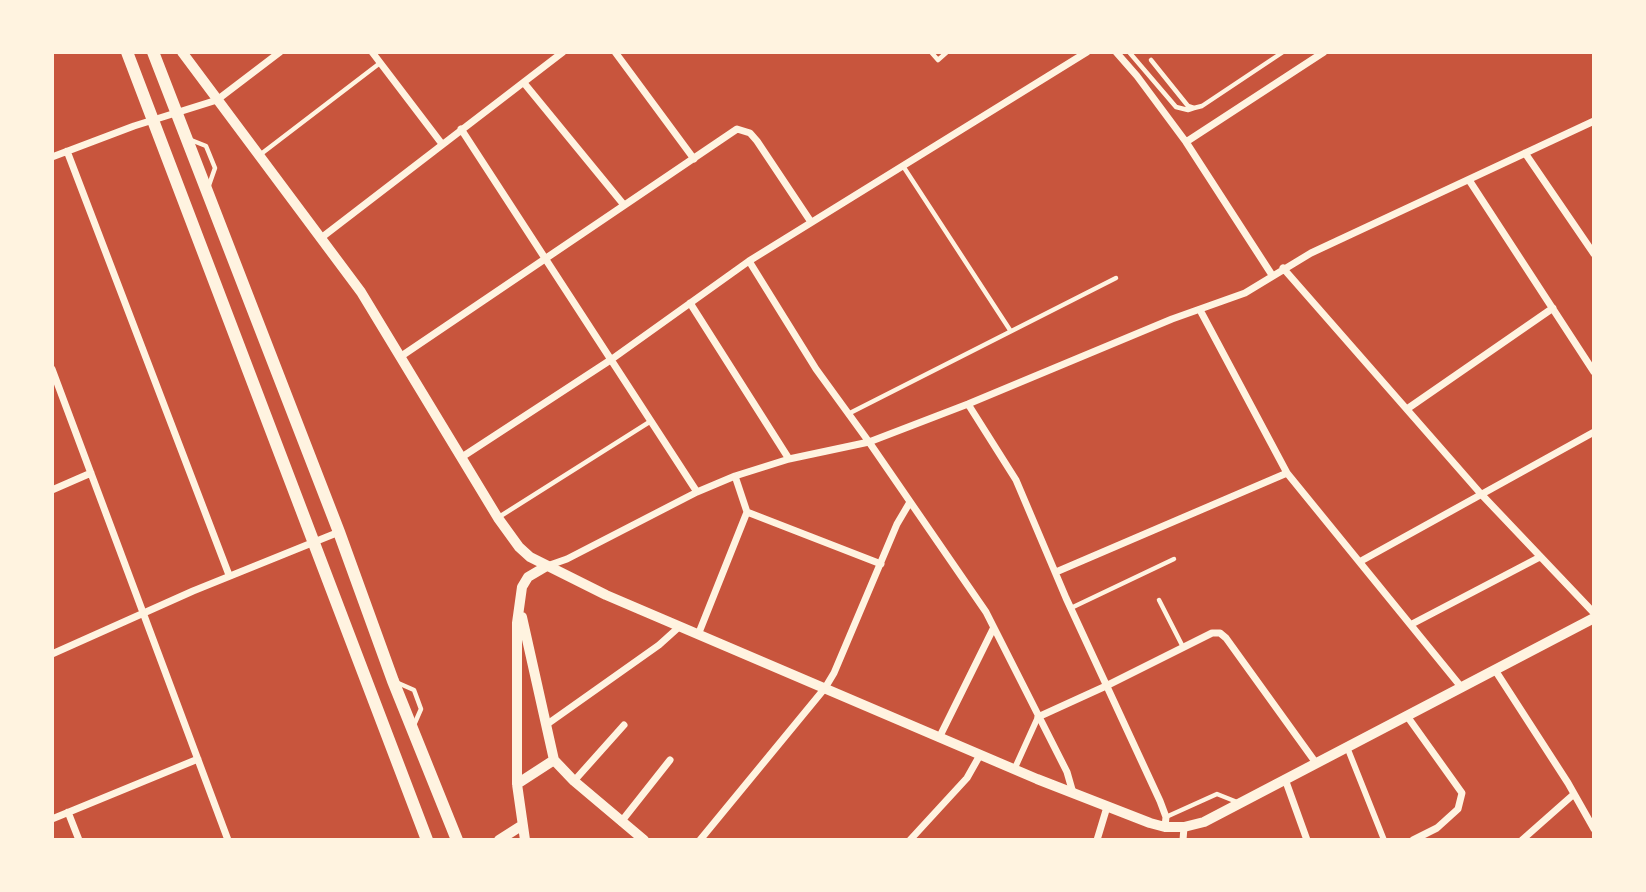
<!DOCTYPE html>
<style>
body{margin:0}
#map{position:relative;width:1646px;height:892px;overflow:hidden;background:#c8553d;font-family:"Work Sans",sans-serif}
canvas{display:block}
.frame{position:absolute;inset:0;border:54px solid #fff3e0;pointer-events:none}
</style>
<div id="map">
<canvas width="1646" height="892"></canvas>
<div class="frame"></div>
</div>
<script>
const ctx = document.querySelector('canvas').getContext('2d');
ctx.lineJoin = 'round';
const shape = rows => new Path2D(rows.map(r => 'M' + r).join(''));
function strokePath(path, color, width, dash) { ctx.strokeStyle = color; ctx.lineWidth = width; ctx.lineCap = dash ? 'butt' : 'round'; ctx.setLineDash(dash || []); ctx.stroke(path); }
const service = shape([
 [931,52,938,60,947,52],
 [1129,52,1176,107,1188,110,1194,108],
 [1151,60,1188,106,1194,108,1202,106,1283,52],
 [191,140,206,146,215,168,208,188],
 [261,154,380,63],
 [903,166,1010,330],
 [848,414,1116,278],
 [499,517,651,421],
 [1159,600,1183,647],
 [1071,608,1174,559],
 [398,683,414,690,421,709,414,725],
 [1166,817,1217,794,1237,802]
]);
const pedestrian = shape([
 [1347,747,1384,840],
 [1014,770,1038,717]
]);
const minor = shape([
 [372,52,442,144],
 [615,52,694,159],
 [1116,52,1137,76,1186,142,1272,275],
 [524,83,624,205],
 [461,129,697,492],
 [1186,142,1324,52],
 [67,151,229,575],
 [1525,153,1594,254],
 [52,157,134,126,217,100,280,52],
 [1469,180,1594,372],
 [321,238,563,52],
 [749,261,816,369,869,442,986,612,1067,772,1073,793],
 [1283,268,1481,494,1594,613],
 [690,303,789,459],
 [1200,310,1287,473,1462,688],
 [400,357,737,129,750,133,757,141,811,222],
 [52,369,228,840],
 [968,404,1016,480,1066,598,1160,801,1166,817,1165,827],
 [1407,409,1553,308],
 [462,457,612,359,749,261,1087,52],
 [52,490,91,473],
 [747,512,881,564],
 [1361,561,1594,432],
 [547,566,567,559,697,492,735,476,789,459,869,442,968,404,1172,319,1245,293,1311,253,1594,121],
 [1056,572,1287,473],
 [1412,624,1540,557],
 [698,635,747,512,735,476],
 [52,654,193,591,339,532],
 [1495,670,1568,783,1594,829],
 [1407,716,1462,793,1458,809,1437,828,1413,840],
 [1038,717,1106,686,1212,633,1220,633,1226,638,1316,763],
 [546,725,659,645,679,627],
 [939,738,993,629],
 [1285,779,1307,840],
 [574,781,624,725],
 [68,812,79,840],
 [52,819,198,759],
 [621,822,670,760],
 [700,840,825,688,834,673,897,524,910,502],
 [910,840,967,778,980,755],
 [1097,840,1107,807],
 [1183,840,1184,827],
 [1522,840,1574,794]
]);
const tertiary = shape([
 [182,52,361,292,498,518,519,547,530,557,606,595,1037,779,1150,823,1165,827,1184,827,1204,822,1594,618],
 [522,617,554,760,574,781,644,840],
 [517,784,554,760],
 [499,840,521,826],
 [525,840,517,784,517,623,522,587,528,577,545,567]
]);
const secondary = shape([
 [127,52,427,840],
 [153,52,339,532,393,681,457,840]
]);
strokePath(service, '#fff3e0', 4.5);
strokePath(pedestrian, '#fff3e0', 6);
strokePath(minor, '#fff3e0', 7);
strokePath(tertiary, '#fff3e0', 10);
strokePath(secondary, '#fff3e0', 12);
</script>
